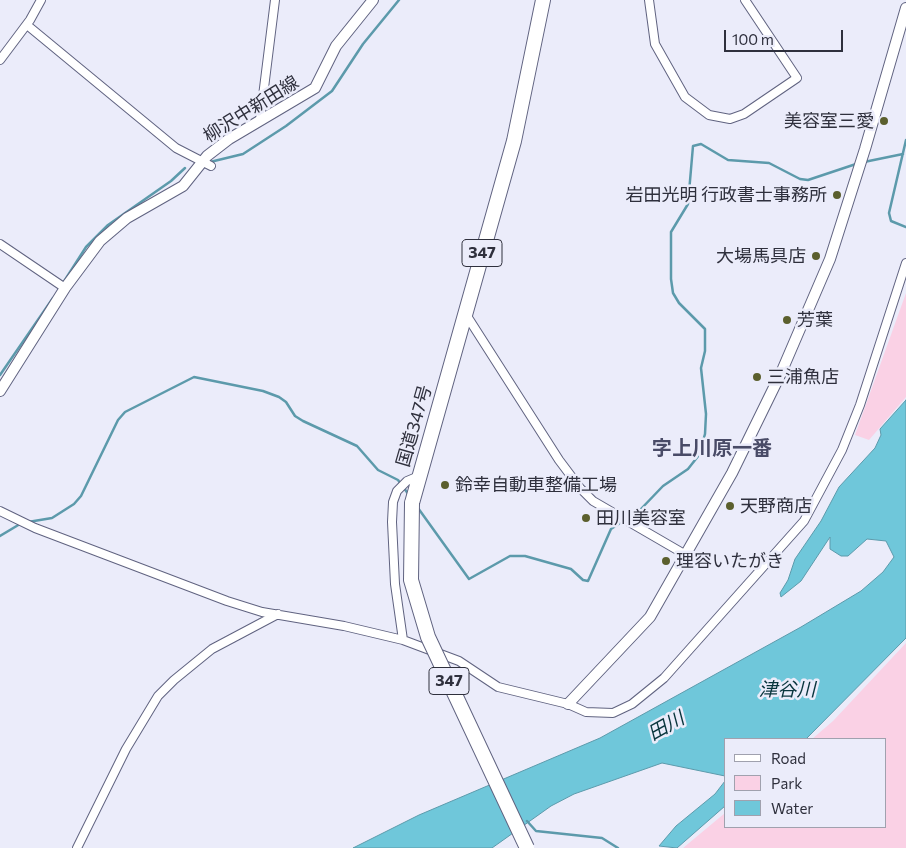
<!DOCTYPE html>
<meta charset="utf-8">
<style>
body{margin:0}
#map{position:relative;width:906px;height:848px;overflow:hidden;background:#ebecfa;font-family:Commissioner,sans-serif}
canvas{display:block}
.legend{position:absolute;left:724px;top:738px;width:162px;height:90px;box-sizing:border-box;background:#ebecfa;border:1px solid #a0a1ae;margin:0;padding:6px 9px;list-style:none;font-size:15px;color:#2f303d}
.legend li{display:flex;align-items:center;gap:10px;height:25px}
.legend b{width:25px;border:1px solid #a0a1ae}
.scale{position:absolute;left:724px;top:30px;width:119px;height:22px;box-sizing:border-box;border:2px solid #2f303d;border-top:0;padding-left:6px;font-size:15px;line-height:18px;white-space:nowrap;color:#2f303d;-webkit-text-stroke:4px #ebecfa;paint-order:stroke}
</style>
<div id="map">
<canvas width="906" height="848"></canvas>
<ul class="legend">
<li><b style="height:6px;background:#fff"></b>Road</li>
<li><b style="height:14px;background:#fad1e5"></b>Park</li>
<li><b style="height:14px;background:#6fc7da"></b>Water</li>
</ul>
<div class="scale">100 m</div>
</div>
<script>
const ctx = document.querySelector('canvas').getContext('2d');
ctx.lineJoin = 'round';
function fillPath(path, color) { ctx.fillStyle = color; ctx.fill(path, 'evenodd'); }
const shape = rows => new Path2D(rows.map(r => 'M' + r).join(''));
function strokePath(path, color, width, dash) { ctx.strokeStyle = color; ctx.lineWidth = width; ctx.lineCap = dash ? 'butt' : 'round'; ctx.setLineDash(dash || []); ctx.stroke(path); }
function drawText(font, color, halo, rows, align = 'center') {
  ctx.font = font + ' Commissioner,"Noto Sans JP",sans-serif'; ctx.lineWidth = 5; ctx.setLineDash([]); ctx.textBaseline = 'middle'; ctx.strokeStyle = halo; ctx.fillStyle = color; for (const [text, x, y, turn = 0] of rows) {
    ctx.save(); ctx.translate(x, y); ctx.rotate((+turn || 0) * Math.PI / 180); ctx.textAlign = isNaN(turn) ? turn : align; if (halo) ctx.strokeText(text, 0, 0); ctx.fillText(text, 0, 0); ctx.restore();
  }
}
const green = shape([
 [906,293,906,397,869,440,855,435],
 [906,643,906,848,683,848,725,813,725,827,885,827,885,739,812,739,833,721]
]);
const water = shape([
 [906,400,906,638,806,739,725,739,725,776,662,763,574,794,551,806,492,848,353,848,419,815,600,738,801,627,861,591,883,572,894,557,886,541,867,539,848,556,841,556,830,549,830,537,801,581,781,597,780,593,788,580,795,559,821,521,839,487,875,448,881,435,880,429,906,400],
 [725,781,725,806,677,848,659,846,676,826,715,794,725,781]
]);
const stream = shape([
 [906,140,889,213,891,221,906,227],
 [210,162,243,154,286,126,332,91,363,44,399,0],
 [864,162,903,154],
 [63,283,86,247,108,225,171,181,185,168],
 [0,375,53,298],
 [418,508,469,579,510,556,525,556,571,569,583,580,588,581,611,529,640,510,663,486,688,469,699,455,705,434,706,414,701,368,705,351,705,329,679,303,673,293,671,279,671,232,688,204,693,146,701,144,728,160,769,163,800,179,808,180,856,164],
 [28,522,52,518,74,504,81,496,118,420,125,412,194,377,263,391,279,397,286,402,295,416,303,421,357,446,378,470,398,480,409,495],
 [0,536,20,524],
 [527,821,536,831,602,838,618,848]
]);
const street = shape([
 [649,0,655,44,685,97,709,115,730,119,744,114,797,78,745,0],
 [27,25,176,148,211,166],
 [0,60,30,20,41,0],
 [260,120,275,0],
 [0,244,65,288],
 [465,313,559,460,580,488,593,501,686,555],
 [0,511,35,528,227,601,262,612,344,626,403,640,459,661,498,687,568,704,586,712,613,713,632,704,664,678,804,521,842,450,860,405,906,263],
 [403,640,395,584,392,522,393,502,397,491,407,481,419,476],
 [77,848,126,749,158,696,174,680,212,649,278,614]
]);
const secondary = shape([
 [0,391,65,288,100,241,127,218,183,186,207,156,229,139,315,88,336,46,373,0],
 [568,704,650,617,732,473,781,373,830,259,865,149,906,8]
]);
const highway = shape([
 [412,503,514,141,543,0]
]);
const highwayBridge = shape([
 [412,503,411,580,428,637,527,848]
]);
const markers = [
 [884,121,5,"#5b5f2d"],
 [837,195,5,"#5b5f2d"],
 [816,256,5,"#5b5f2d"],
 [787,320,5,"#5b5f2d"],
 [757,377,5,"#5b5f2d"],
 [445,485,5,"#5b5f2d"],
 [730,506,5,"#5b5f2d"],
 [586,518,5,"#5b5f2d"],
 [666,561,5,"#5b5f2d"]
];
const shields = [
 [482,253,40],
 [449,681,40]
];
const shieldNames = [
 ["347",482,253],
 ["347",449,681]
];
const streetNames = [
 ["柳沢中新田線",251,109,-32],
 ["国道347号",414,426,-74]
];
const poiNames = [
 ["美容室三愛",874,121,"right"],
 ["岩田光明 行政書士事務所",827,195,"right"],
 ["大場馬具店",806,256,"right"],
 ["芳葉",797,320],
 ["三浦魚店",767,377],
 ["鈴幸自動車整備工場",455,485],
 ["天野商店",740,506],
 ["田川美容室",596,518],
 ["理容いたがき",676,561]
];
const waterNames = [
 ["津谷川",787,690],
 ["田川",666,726,-29]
];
const quarterNames = [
 ["字上川原一番",712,448]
];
fillPath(green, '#fad1e5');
fillPath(water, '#6fc7da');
strokePath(water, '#5c9aab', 1);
strokePath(stream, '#5c9aab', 2.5);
strokePath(street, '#606380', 10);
strokePath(secondary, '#606380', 12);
strokePath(highway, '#606380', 16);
strokePath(street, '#fff', 8);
strokePath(secondary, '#fff', 10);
strokePath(highway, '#fff', 14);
strokePath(highwayBridge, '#606380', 16, []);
strokePath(highwayBridge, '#fff', 14);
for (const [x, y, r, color] of markers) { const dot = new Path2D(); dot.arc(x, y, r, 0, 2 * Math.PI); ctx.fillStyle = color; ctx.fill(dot); strokePath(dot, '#ebecfa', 2); }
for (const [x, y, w] of shields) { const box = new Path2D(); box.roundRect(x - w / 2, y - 13.5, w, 27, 4); ctx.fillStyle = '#ebecfa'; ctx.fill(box); strokePath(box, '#2f303d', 1); }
drawText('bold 16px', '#2f303d', null, shieldNames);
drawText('18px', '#2f303d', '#ebecfa', streetNames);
drawText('18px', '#2f303d', '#ebecfa', poiNames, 'left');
drawText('italic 19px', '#09353d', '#ebecfa', waterNames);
drawText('bold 20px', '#494b67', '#ebecfa', quarterNames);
</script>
